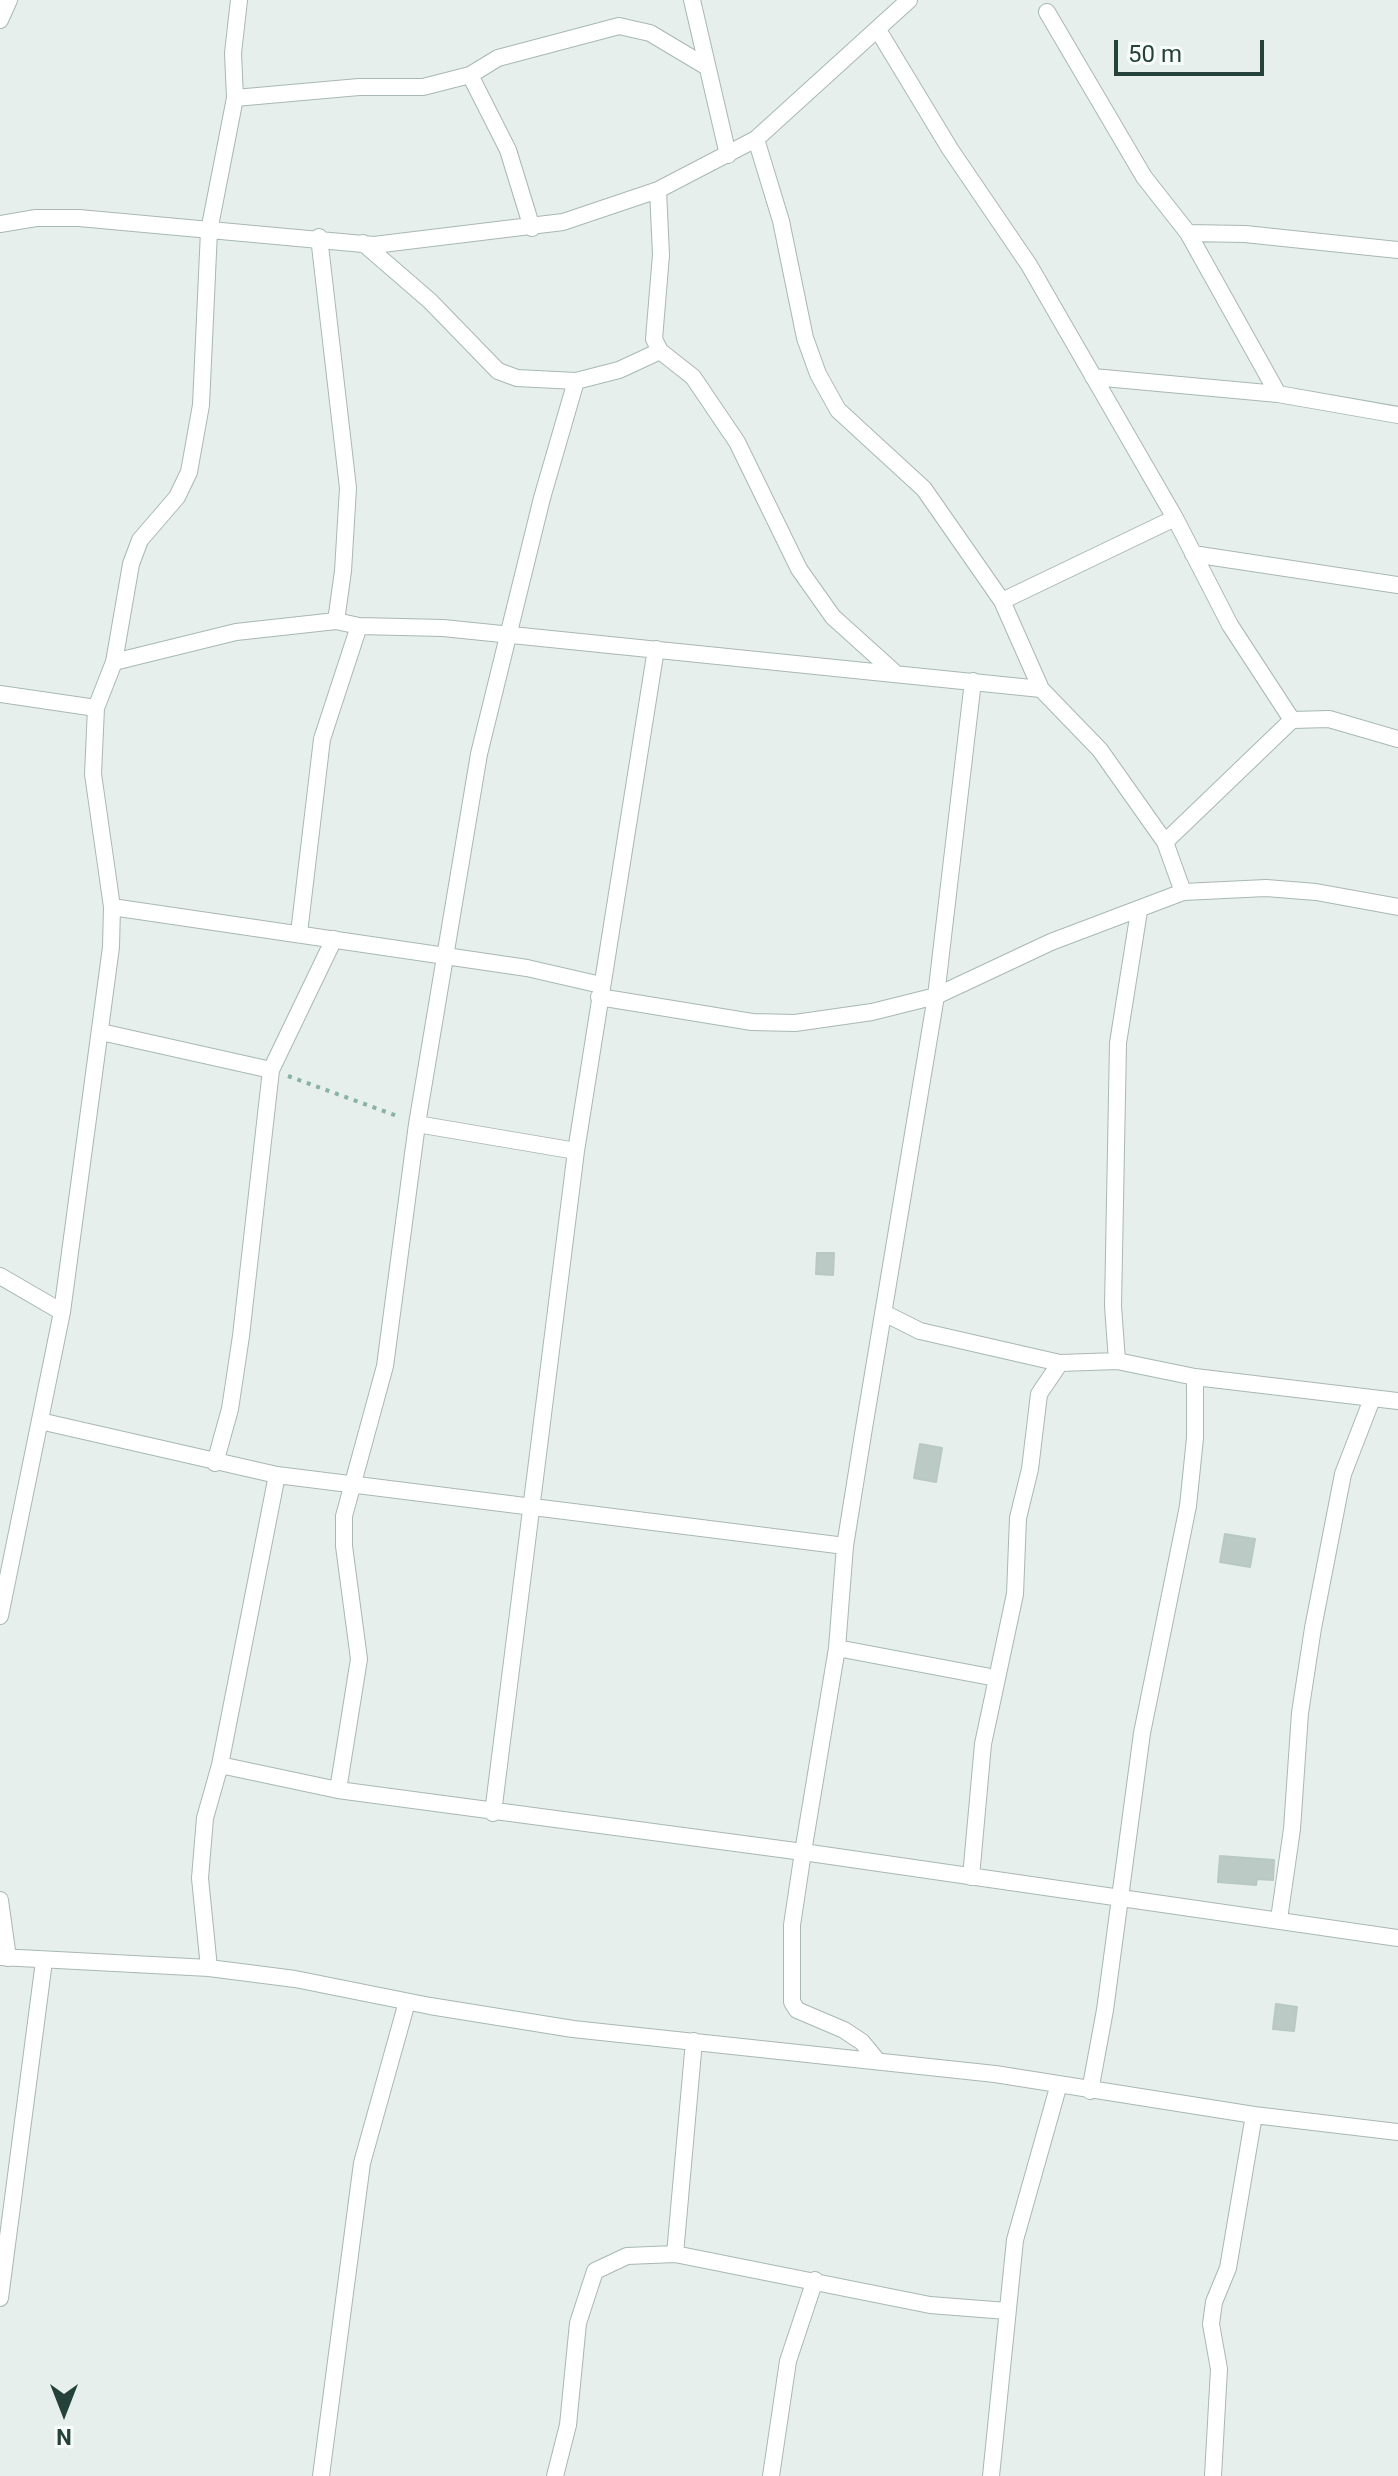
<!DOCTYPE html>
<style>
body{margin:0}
#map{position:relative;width:1398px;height:2476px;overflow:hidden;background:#e6efeb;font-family:Roboto,sans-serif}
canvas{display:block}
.north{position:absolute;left:24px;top:2372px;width:80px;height:80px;-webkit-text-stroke:6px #f7fbf9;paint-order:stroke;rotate:180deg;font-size:22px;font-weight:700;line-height:32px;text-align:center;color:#24423a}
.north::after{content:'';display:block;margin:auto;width:28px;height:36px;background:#24423a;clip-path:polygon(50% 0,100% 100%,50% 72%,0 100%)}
.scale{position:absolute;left:1114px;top:40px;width:150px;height:36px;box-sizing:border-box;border:4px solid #24423a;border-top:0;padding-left:10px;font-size:24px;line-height:28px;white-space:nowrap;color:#24423a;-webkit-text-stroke:6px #f7fbf9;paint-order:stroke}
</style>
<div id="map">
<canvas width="1398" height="2476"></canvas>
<div class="north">N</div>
<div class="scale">50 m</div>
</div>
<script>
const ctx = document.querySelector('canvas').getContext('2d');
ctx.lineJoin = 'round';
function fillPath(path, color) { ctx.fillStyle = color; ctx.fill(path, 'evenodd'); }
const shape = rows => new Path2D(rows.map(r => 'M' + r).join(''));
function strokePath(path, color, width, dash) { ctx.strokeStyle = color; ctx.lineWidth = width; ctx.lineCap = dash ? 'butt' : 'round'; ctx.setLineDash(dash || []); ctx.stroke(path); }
const building = shape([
 [817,1253,834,1253,833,1275,816,1274,817,1253],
 [920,1444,942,1448,936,1482,914,1478,920,1444],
 [1225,1534,1255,1539,1250,1567,1220,1562,1225,1534],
 [1220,1856,1274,1860,1273,1880,1257,1879,1256,1885,1218,1882,1220,1856],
 [1276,2004,1297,2007,1294,2031,1273,2029,1276,2004]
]);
const path = shape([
 [288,1076,400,1117]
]);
const street = shape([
 [692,0,728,155],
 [1047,12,1144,177,1188,233,1278,394],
 [0,20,9,0],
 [878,30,950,149,1029,265,1175,518,1230,625,1292,720],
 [470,75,508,150,532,228],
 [235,98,359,87,423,87,470,75,498,58,619,26,650,33,707,67],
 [756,139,781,221,805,338,818,374,838,410,924,489,1002,601,1041,689,1100,750,1165,842,1183,892],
 [658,190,661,255,654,339,660,351,693,377,737,442,799,569,833,617,894,672],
 [0,224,36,218,79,218,374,245,563,222,658,190,756,139,909,0],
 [1188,233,1245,234,1398,250],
 [319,237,348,488,343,571,336,621],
 [363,243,430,301,498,371,517,378,576,381,619,370,660,351],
 [1093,377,1278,394,1398,415],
 [1193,554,1398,585],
 [1002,601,1175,518],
 [114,662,236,632,336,621,359,626,443,628,1041,689],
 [0,694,96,708],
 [1165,842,1292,720,1329,719,1398,739],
 [112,907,527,968,601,985],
 [299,933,322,739,359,626],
 [599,997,752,1022,795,1023,872,1012,936,996,1051,942,1183,892,1266,888,1316,892,1398,907],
 [101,1032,271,1070],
 [417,1124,576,1151],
 [0,1276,62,1312],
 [884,1313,920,1331,1060,1363,1117,1361,1195,1377,1398,1401],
 [1117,1361,1113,1306,1118,1043,1139,911],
 [40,1421,277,1475,845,1546],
 [215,1463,230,1409,241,1336,271,1070,334,939],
 [0,1616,62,1312,111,947,112,907,93,774,96,708,114,662,131,564,140,540,177,497,189,472,201,405,209,231,235,98,233,53,239,0],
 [837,1648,996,1678],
 [220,1765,338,1790,803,1852,837,1648,845,1546,863,1434,936,996,973,681],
 [338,1790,359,1659,344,1546,344,1516,385,1366,417,1124,479,754,542,498,576,381],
 [493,1813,576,1151,656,649],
 [971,1877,983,1744,1015,1594,1018,1518,1030,1469,1039,1394,1060,1363],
 [0,1900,8,1958],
 [1279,1919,1292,1829,1300,1713,1313,1628,1343,1474,1372,1399],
 [0,1957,209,1968,295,1979,430,2006,573,2029,995,2074,1254,2115,1398,2132],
 [209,1968,200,1878,205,1818,220,1765,277,1475],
 [876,2059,862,2042,844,2030,797,2010,792,2002,792,1925,803,1852,1398,1938],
 [1090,2091,1105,2010,1142,1733,1188,1506,1195,1438,1195,1377],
 [675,2254,694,2041],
 [0,2298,44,1961],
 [321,2476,362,2163,407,2002],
 [555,2476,568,2425,578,2323,595,2271,627,2256,675,2254,930,2305,1007,2311],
 [771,2476,788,2361,815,2280],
 [991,2476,1015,2240,1059,2084],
 [1213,2476,1219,2369,1211,2324,1214,2302,1228,2268,1254,2115]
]);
fillPath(building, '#bbcac4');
strokePath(building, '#b8c9c2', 2);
strokePath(street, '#a8b8b2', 18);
strokePath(path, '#86b3a5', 4, [4, 6]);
strokePath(street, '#fff', 16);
</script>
